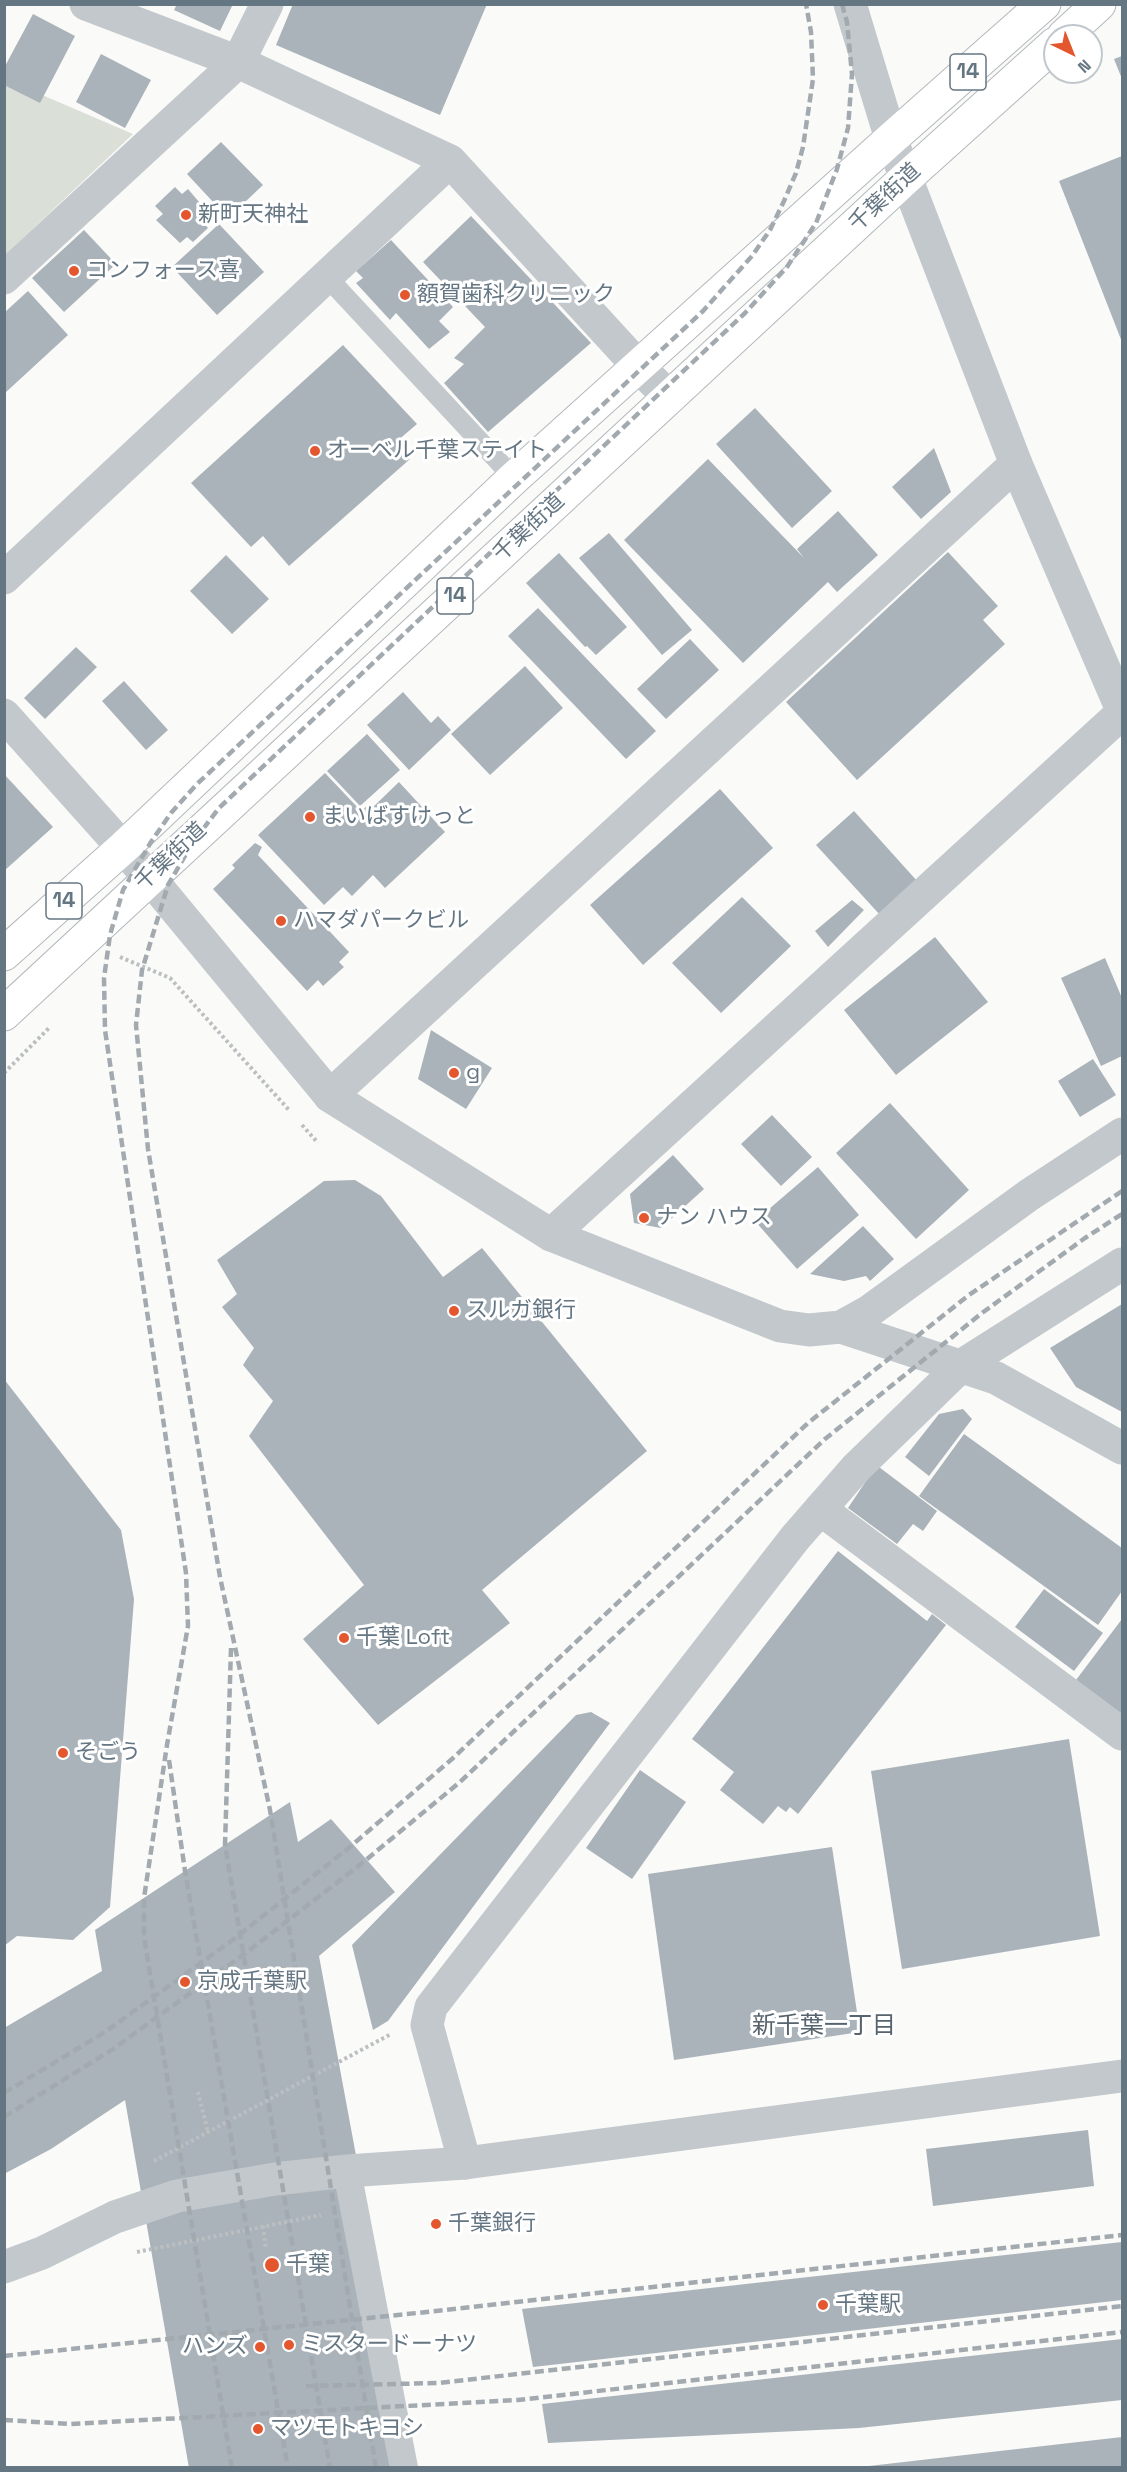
<!DOCTYPE html>
<meta charset="utf-8">
<style>
body{margin:0}
#map{position:relative;width:1127px;height:2472px;overflow:hidden;background:#fafaf8;font-family:"Space Grotesk",sans-serif}
canvas{display:block}
.frame{position:absolute;inset:0;border:6px solid #657683;pointer-events:none}
.north{position:absolute;left:1043px;top:24px;width:60px;height:60px;box-sizing:border-box;background:#fff;border:2px solid #c1c8cd;border-radius:50%;rotate:137deg;font-size:16px;font-weight:700;line-height:24px;text-align:center;color:#657683}
.north::after{content:'';display:block;margin:auto;width:21px;height:27px;background:#e4572e;clip-path:polygon(50% 0,100% 100%,50% 72%,0 100%)}
</style>
<div id="map">
<canvas width="1127" height="2472"></canvas>
<div class="frame"></div>
<div class="north">N</div>
</div>
<script>
const ctx = document.querySelector('canvas').getContext('2d');
ctx.lineJoin = 'round';
function fillPath(path, color) { ctx.fillStyle = color; ctx.fill(path, 'evenodd'); }
const shape = rows => new Path2D(rows.map(r => 'M' + r).join(''));
function strokePath(path, color, width, dash) { ctx.strokeStyle = color; ctx.lineWidth = width; ctx.lineCap = dash ? 'butt' : 'round'; ctx.setLineDash(dash || []); ctx.stroke(path); }
function drawText(font, color, halo, rows, align = 'center') {
  ctx.font = font + ' "Space Grotesk","Noto Sans JP",sans-serif'; ctx.lineWidth = 6; ctx.setLineDash([]); ctx.textBaseline = 'middle'; ctx.strokeStyle = halo; ctx.fillStyle = color; for (const [text, x, y, turn = 0] of rows) {
    ctx.save(); ctx.translate(x, y); ctx.rotate((+turn || 0) * Math.PI / 180); ctx.textAlign = isNaN(turn) ? turn : align; if (halo) ctx.strokeText(text, 0, 0); ctx.fillText(text, 0, 0); ctx.restore();
  }
}
const green = shape([
 [5,79,133,134,5,255]
]);
const building = shape([
 [177,4,233,4,220,31,174,10],
 [293,4,487,4,440,115,276,45],
 [33,14,75,36,40,103,4,85,4,68],
 [101,54,151,80,125,128,76,102],
 [1122,56,1122,79,1114,59],
 [221,142,263,185,228,218,187,174],
 [1122,156,1122,342,1059,181],
 [175,187,182,194,188,189,211,216,204,223,208,228,193,242,187,237,180,243,156,220,163,214,155,206],
 [471,216,591,343,488,432,444,383,464,364,454,358,485,327,423,262],
 [219,224,264,272,217,315,172,267],
 [84,230,116,264,64,312,32,278],
 [391,240,453,307,439,321,450,332,429,349,396,313,390,320,356,283,363,278,356,271],
 [28,291,68,335,5,393,5,312],
 [343,345,417,424,396,442,410,459,289,566,263,536,251,547,191,483],
 [755,408,832,491,792,528,716,444],
 [934,448,951,492,921,519,892,487],
 [708,459,804,558,797,549,838,511,878,555,837,592,828,582,743,663,624,540],
 [609,533,692,630,662,655,579,558],
 [948,552,998,606,983,620,1005,644,857,780,786,702],
 [559,553,627,627,596,655,587,646,585,647,526,583],
 [226,555,269,599,232,634,190,591],
 [538,608,656,731,626,759,508,636],
 [690,639,719,670,666,719,637,689],
 [76,647,97,667,45,719,24,698],
 [525,666,563,708,490,775,451,734],
 [124,681,168,730,146,750,102,701],
 [403,692,431,723,438,716,451,730,409,770,367,725],
 [367,734,400,770,360,806,327,771],
 [325,773,361,811,367,806,370,810,399,782,445,832,385,888,373,875,352,896,343,887,324,905,258,835],
 [4,774,53,827,4,871],
 [720,789,773,848,643,965,590,905],
 [854,811,918,882,881,916,816,845],
 [255,843,262,847,258,855,349,952,339,962,344,967,323,986,318,980,307,991,213,889,235,868,232,865],
 [742,897,791,946,721,1013,672,963],
 [852,900,864,910,828,947,815,931],
 [935,937,988,1002,896,1075,844,1010],
 [1105,958,1122,998,1122,1056,1101,1066,1061,978],
 [431,1030,492,1068,466,1109,418,1079],
 [1093,1059,1116,1095,1080,1117,1058,1081],
 [890,1103,969,1190,916,1239,836,1153],
 [772,1115,812,1157,781,1186,741,1144],
 [673,1155,704,1189,661,1228,634,1223,630,1194],
 [818,1167,859,1215,797,1269,755,1221],
 [355,1180,381,1196,443,1277,482,1248,647,1451,482,1590,510,1623,378,1725,303,1639,364,1585,249,1436,273,1401,243,1365,254,1348,222,1307,237,1294,217,1260,324,1181],
 [863,1226,894,1259,870,1281,866,1276,844,1281,810,1274],
 [1122,1304,1122,1412,1076,1387,1050,1348],
 [4,1379,121,1530,134,1599,110,1907,73,1940,17,1936,4,1946],
 [963,1409,972,1419,929,1476,905,1457,939,1414],
 [964,1434,1122,1548,1122,1591,1098,1625,919,1496],
 [879,1467,937,1511,923,1531,913,1524,897,1544,848,1508,870,1475],
 [838,1551,927,1621,932,1614,946,1625,798,1814,790,1807,786,1812,778,1806,763,1824,720,1790,734,1772,692,1739],
 [1044,1589,1103,1633,1074,1671,1015,1627],
 [1122,1619,1122,1716,1076,1680],
 [591,1712,610,1723,388,2021,373,2030,352,1945,576,1715],
 [1069,1739,1100,1936,902,1969,871,1771],
 [640,1770,686,1802,632,1879,586,1848],
 [290,1802,298,1842,331,1819,395,1892,319,1956,414,2468,189,2468,125,2100,51,2149,4,2174,4,2028,102,1971,95,1930],
 [832,1847,860,2032,674,2060,648,1874],
 [1088,2130,1094,2186,933,2206,926,2149],
 [1122,2242,1122,2300,533,2367,522,2309],
 [1122,2339,1122,2400,859,2428,548,2443,542,2404],
 [1122,2437,1122,2468,869,2468,869,2466]
]);
const path = shape([
 [120,957,170,978,289,1110],
 [4,1073,50,1027],
 [302,1125,318,1143],
 [198,2092,208,2132],
 [154,2161,391,2034],
 [263,2226,266,2249],
 [137,2252,321,2215]
]);
const service = shape([
 [327,277,514,478]
]);
const pedestrian = shape([
 [347,2171,404,2468]
]);
const minor = shape([
 [86,4,238,62,450,161,639,367,670,398],
 [4,278,238,62,267,4],
 [4,578,450,161],
 [330,1096,1016,464],
 [551,1235,1122,713],
 [841,1327,996,1378,1122,1448],
 [820,1509,1122,1734],
 [465,2163,427,2025,431,2007,795,1538,856,1468,961,1366,1122,1264]
]);
const tertiary = shape([
 [850,4,891,139,1016,464,1122,710],
 [4,715,149,877,330,1096,551,1235,780,1326,809,1330,841,1327,868,1312,1029,1195,1122,1134],
 [4,2267,42,2253,115,2217,177,2196,275,2179,347,2171,465,2163,1122,2076]
]);
const trunk = shape([
 [1064,36,1099,4],
 [4,954,124,847,514,478,891,139,1044,4],
 [4,1014,906,178,1055,44]
]);
const rail = shape([
 [231,1648,225,1845,330,2468],
 [169,1760,185,1871,288,2468],
 [4,2093,105,2032,234,1939,351,1846,452,1759,808,1423,969,1295,1122,1191],
 [4,2117,113,2049,247,1952,361,1864,460,1782,825,1439,982,1313,1085,1238,1122,1214],
 [4,2356,417,2313,1122,2235],
 [306,2386,438,2383,1122,2306],
 [4,2420,70,2424,518,2400,1122,2332],
 [232,2468,144,1937,144,1898,167,1745,188,1626,186,1573,105,1030,104,978,110,935,123,890,151,842,171,813,197,784,703,311,752,256,770,230,784,201,796,173,803,147,813,79,811,32,806,4],
 [376,2468,270,1810,220,1577,148,1149,136,1025,142,970,168,885,193,842,219,808,745,313,787,267,816,223,837,169,848,128,852,74,847,22,842,4]
]);
const markers = [
 [186,215,6,"#e4572e"],
 [74,271,6,"#e4572e"],
 [405,295,6,"#e4572e"],
 [315,451,6,"#e4572e"],
 [310,817,6,"#e4572e"],
 [281,921,6,"#e4572e"],
 [454,1073,6,"#e4572e"],
 [644,1218,6,"#e4572e"],
 [454,1311,6,"#e4572e"],
 [344,1638,6,"#e4572e"],
 [63,1753,6,"#e4572e"],
 [185,1982,6,"#e4572e"],
 [436,2224,6,"#e4572e"],
 [272,2265,8,"#e4572e"],
 [823,2305,6,"#e4572e"],
 [289,2345,6,"#e4572e"],
 [260,2347,6,"#e4572e"],
 [258,2429,6,"#e4572e"]
];
const shields = [
 [968,72,36],
 [455,596,36],
 [64,901,36]
];
const shieldNames = [
 ["14",968,72],
 ["14",455,596],
 ["14",64,901]
];
const streetNames = [
 ["千葉街道",885,198,-43],
 ["千葉街道",529,528,-43],
 ["千葉街道",171,857,-43]
];
const poiNames = [
 ["新町天神社",198,215],
 ["コンフォース喜",86,271],
 ["額賀歯科クリニック",417,295],
 ["オーベル千葉ステイト",327,451],
 ["まいばすけっと",322,817],
 ["ハマダパークビル",293,921],
 ["g",466,1073],
 ["ナン ハウス",656,1218],
 ["スルガ銀行",466,1311],
 ["千葉 Loft",356,1638],
 ["そごう",75,1753],
 ["京成千葉駅",197,1982],
 ["千葉銀行",448,2224],
 ["千葉",286,2265],
 ["千葉駅",835,2305],
 ["ミスタードーナツ",301,2345],
 ["ハンズ",248,2347,"right"],
 ["マツモトキヨシ",270,2429]
];
const neighbourhoodNames = [
 ["新千葉一丁目",824,2026]
];
fillPath(green, '#dadfd7');
fillPath(building, '#aab3b9');
strokePath(trunk, '#b4b9bd', 35);
strokePath(path, '#bbbfc2', 4, [3, 3]);
strokePath(service, '#c3c8cc', 20);
strokePath(pedestrian, '#c3c8cc', 28);
strokePath(minor, '#c3c8cc', 33);
strokePath(tertiary, '#c3c8cc', 33);
strokePath(trunk, '#fff', 33);
strokePath(rail, '#a2aab0', 4.5, [9, 4.5]);
for (const [x, y, r, color] of markers) { const dot = new Path2D(); dot.arc(x, y, r, 0, 2 * Math.PI); ctx.fillStyle = color; ctx.fill(dot); strokePath(dot, '#fff', 2); }
for (const [x, y, w] of shields) { const box = new Path2D(); box.roundRect(x - w / 2, y - 18, w, 36, 4.5); ctx.fillStyle = '#fff'; ctx.fill(box); strokePath(box, '#657683', 1.5); }
drawText('bold 21px', '#657683', null, shieldNames);
drawText('22px', '#657683', '#fff', streetNames);
drawText('22px', '#657683', '#fff', poiNames, 'left');
drawText('24px', '#57646e', '#fff', neighbourhoodNames);
</script>
